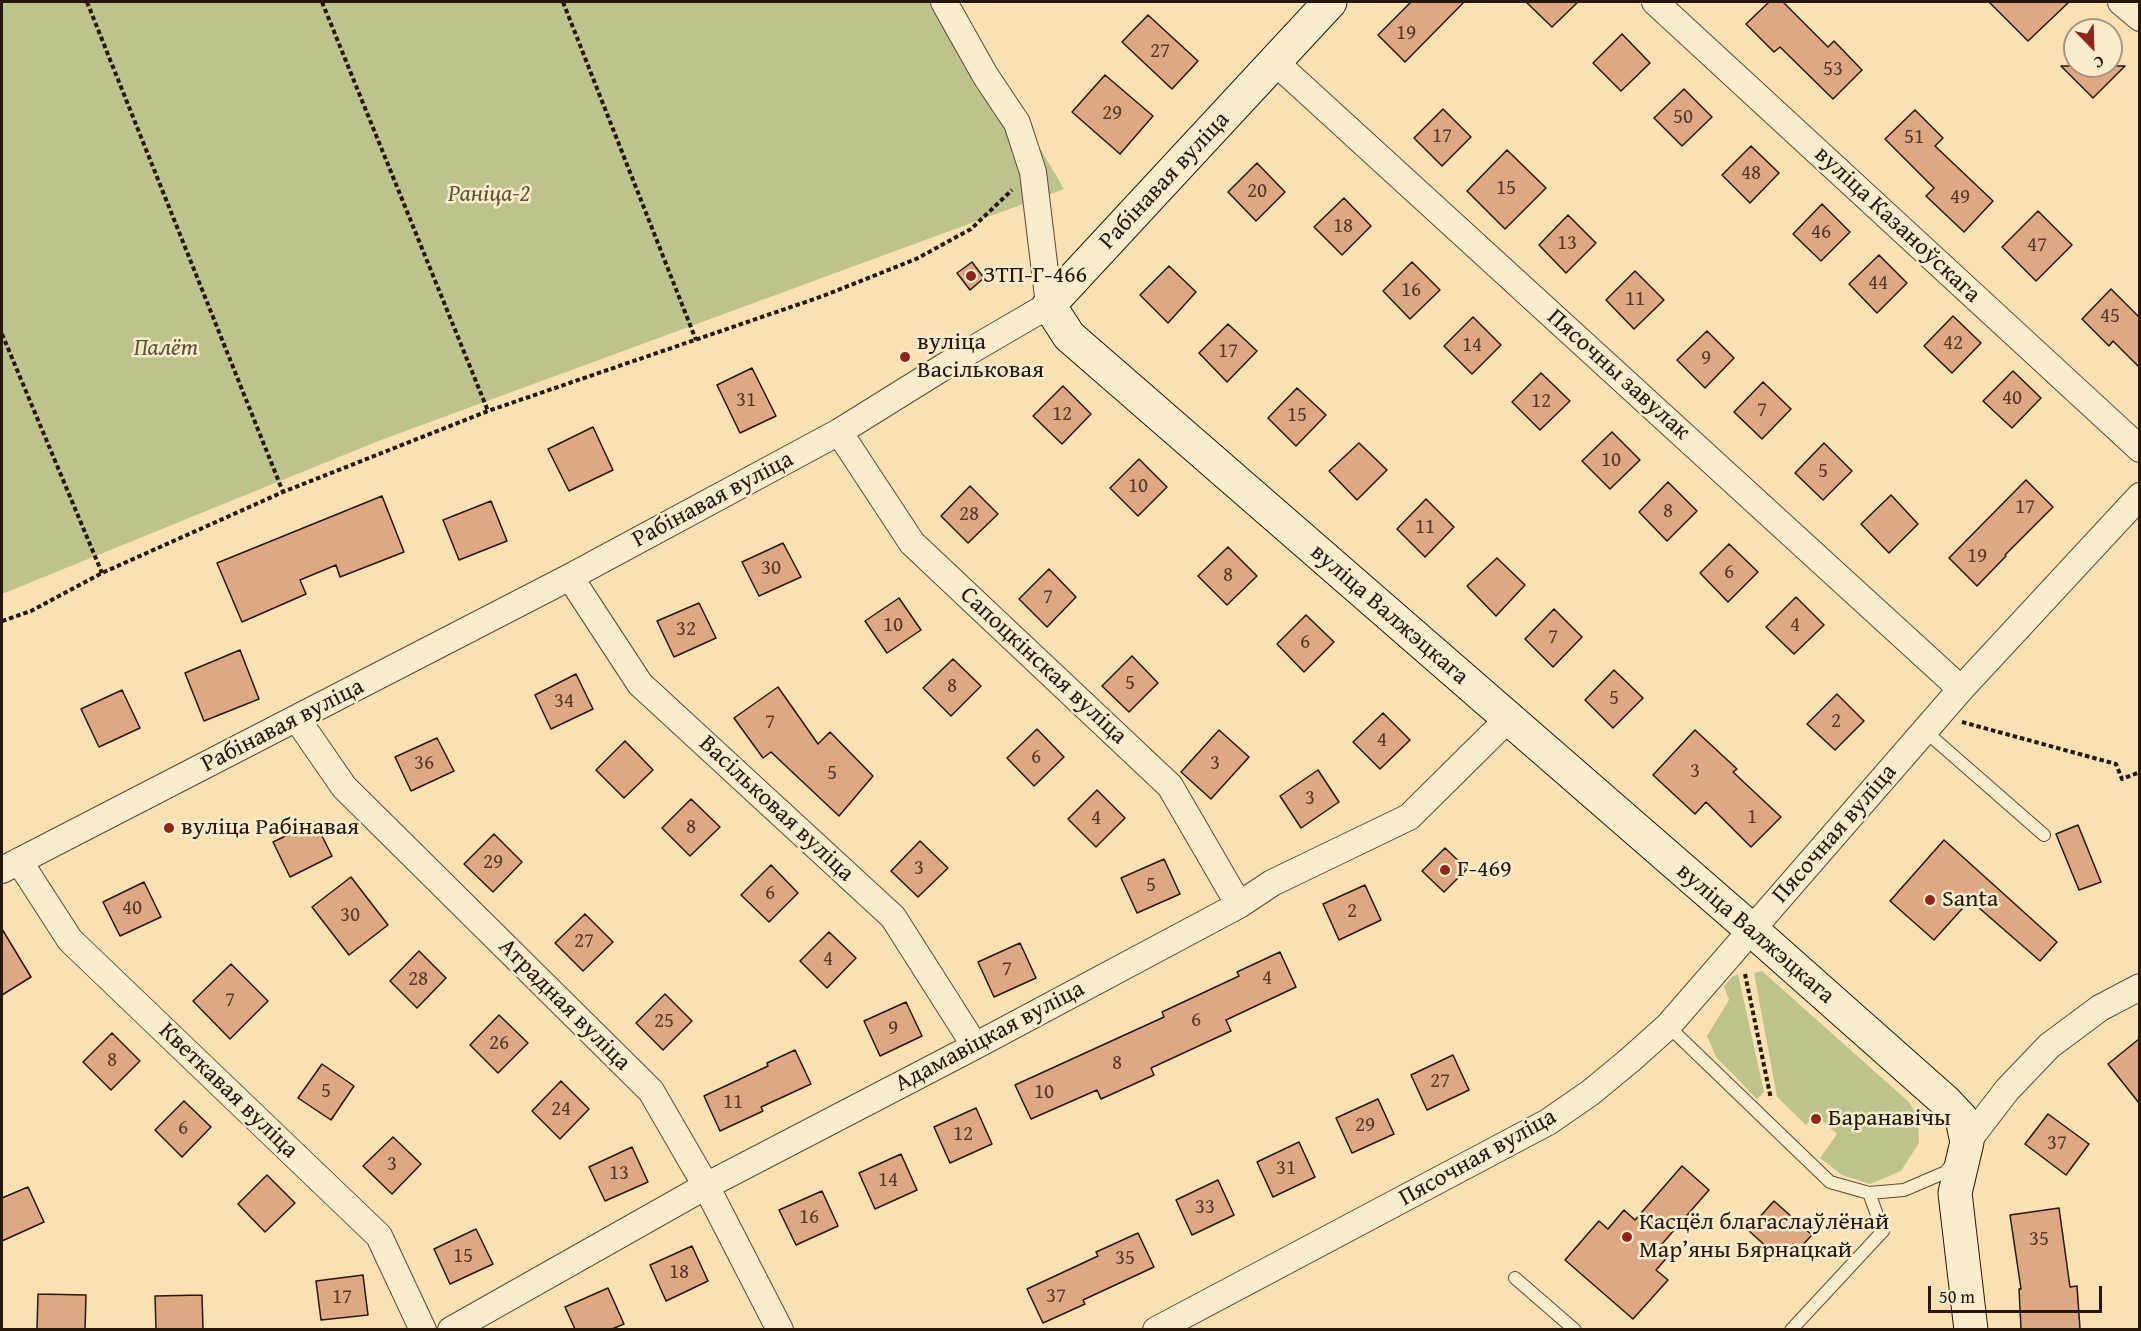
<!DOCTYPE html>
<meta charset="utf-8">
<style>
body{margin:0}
#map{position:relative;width:2141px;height:1331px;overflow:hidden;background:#fae1b4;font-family:"Gentium Book Plus",serif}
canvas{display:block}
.frame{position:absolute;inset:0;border:3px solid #271609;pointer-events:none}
.north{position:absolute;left:2063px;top:18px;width:60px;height:60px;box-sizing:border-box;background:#fcecce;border:2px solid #a7967f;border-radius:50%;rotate:157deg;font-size:16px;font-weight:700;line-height:24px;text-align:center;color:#271609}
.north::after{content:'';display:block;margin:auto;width:21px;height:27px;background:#8f2418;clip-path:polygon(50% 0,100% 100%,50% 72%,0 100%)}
.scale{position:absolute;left:1928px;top:1286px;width:174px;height:27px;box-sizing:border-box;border:3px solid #271609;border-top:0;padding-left:8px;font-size:18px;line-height:21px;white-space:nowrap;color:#271609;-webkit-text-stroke:4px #fcecce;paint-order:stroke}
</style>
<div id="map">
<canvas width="2141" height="1331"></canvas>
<div class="frame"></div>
<div class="north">С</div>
<div class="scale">50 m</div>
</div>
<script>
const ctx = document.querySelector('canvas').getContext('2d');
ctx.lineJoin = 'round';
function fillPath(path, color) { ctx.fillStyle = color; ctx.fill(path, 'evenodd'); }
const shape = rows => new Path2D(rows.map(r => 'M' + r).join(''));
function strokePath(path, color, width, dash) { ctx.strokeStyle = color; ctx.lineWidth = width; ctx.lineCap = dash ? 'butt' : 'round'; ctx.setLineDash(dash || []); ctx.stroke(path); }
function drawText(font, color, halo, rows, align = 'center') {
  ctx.font = font + ' "Gentium Book Plus",serif'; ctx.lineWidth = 5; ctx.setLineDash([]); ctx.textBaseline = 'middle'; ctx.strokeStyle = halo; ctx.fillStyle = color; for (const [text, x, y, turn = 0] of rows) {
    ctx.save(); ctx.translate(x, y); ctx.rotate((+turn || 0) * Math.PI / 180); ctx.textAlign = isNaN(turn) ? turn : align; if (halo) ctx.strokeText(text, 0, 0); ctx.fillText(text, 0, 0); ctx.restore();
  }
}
const green = shape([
 [2,2,954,2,1064,189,381,440,2,594],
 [1762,971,1910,1103,1918,1119,1919,1143,1901,1171,1870,1184,1842,1175,1820,1158,1837,1134,1815,1114,1806,1125,1777,1097,1754,973],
 [1738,974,1764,1092,1757,1099,1716,1057,1707,1036,1729,1000,1724,986,1732,977]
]);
const building = shape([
 [1411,2,1464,2,1405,62,1378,35,1411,2],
 [1526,2,1578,2,1552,27,1526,2],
 [1769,2,1783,2,1828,47,1834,41,1862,70,1833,99,1780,47,1774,52,1746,24,1769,2],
 [1989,2,2069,2,2028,41,1989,2],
 [1148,15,1198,61,1172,89,1122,42,1148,15],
 [1622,34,1650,63,1621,91,1593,63,1622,34],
 [2061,66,2125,66,2093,98,2061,66],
 [1105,75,1153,116,1120,154,1072,112,1105,75],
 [1684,89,1712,117,1682,146,1654,118,1684,89],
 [1443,109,1471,137,1442,166,1414,138,1443,109],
 [1915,110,1943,138,1935,146,1993,201,1964,232,1926,196,1934,188,1885,139,1915,110],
 [1751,146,1779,173,1750,203,1722,175,1751,146],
 [1507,150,1546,188,1505,229,1467,191,1507,150],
 [1257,163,1285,192,1256,221,1228,192,1257,163],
 [1344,198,1371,226,1342,255,1314,227,1344,198],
 [1822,204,1850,232,1821,261,1793,234,1822,204],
 [2038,211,2072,245,2036,281,2002,247,2038,211],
 [1568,215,1596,243,1566,273,1539,245,1568,215],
 [1879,255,1907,283,1877,313,1849,284,1879,255],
 [972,262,984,278,970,290,957,273,972,262],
 [1412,262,1440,290,1410,319,1383,291,1412,262],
 [1169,266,1196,292,1168,323,1140,295,1169,266],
 [1635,271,1664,300,1634,329,1606,300,1635,271],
 [2111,289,2139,317,2139,367,2113,341,2109,346,2082,319,2111,289],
 [1953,316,1981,343,1952,373,1924,346,1953,316],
 [1473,317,1501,345,1472,374,1444,346,1473,317],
 [1228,324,1257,351,1227,382,1199,353,1228,324],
 [1707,331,1734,358,1705,388,1677,360,1707,331],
 [752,368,776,416,740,433,717,385,752,368],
 [2013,371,2041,398,2012,428,1983,401,2013,371],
 [1541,373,1570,401,1540,430,1512,402,1541,373],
 [1763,382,1791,409,1762,439,1734,412,1763,382],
 [1063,386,1091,414,1062,444,1033,416,1063,386],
 [1297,388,1326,415,1296,446,1268,418,1297,388],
 [593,427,613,470,569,491,548,449,593,427],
 [1612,432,1640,460,1610,489,1582,461,1612,432],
 [1359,443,1387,470,1357,500,1329,471,1359,443],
 [1824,443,1852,471,1823,500,1795,473,1824,443],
 [1139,459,1167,487,1138,516,1110,488,1139,459],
 [2026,480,2053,507,2005,555,2006,556,1977,586,1949,558,2026,480],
 [1668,482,1697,511,1667,541,1639,512,1668,482],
 [970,486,998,514,968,543,941,516,970,486],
 [1891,495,1918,524,1889,553,1861,524,1891,495],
 [382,496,404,552,340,577,336,565,300,580,306,594,242,622,217,563,382,496],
 [1426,499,1454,527,1425,557,1397,529,1426,499],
 [491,501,507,541,459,560,443,520,491,501],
 [783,543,801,577,759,596,742,562,783,543],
 [1729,544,1758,572,1728,602,1700,573,1729,544],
 [1228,547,1257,576,1227,605,1198,576,1228,547],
 [1497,558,1525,585,1496,616,1467,586,1497,558],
 [1049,569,1076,597,1047,627,1019,599,1049,569],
 [1796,597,1824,625,1794,654,1766,627,1796,597],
 [899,598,921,630,887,653,865,621,899,598],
 [699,603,716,638,674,657,657,621,699,603],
 [1554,609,1582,637,1553,667,1525,639,1554,609],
 [1306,615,1334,642,1304,672,1277,644,1306,615],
 [240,650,259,699,204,721,185,673,240,650],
 [1132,656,1158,683,1129,712,1102,686,1132,656],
 [953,659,981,686,951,716,923,688,953,659],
 [1614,670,1643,698,1613,728,1585,700,1614,670],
 [576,674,593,709,551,729,535,695,576,674],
 [778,687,818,744,830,732,873,776,839,816,771,752,763,758,734,718,778,687],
 [122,690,140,728,99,747,81,709,122,690],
 [1837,694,1864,721,1835,750,1807,724,1837,694],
 [1383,713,1410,740,1380,769,1353,742,1383,713],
 [1037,729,1064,757,1034,786,1007,758,1037,729],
 [1219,730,1249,757,1211,799,1181,772,1219,730],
 [1695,730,1737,769,1733,772,1781,817,1751,847,1706,802,1695,814,1653,775,1695,730],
 [437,738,454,771,411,791,395,757,437,738],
 [625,741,653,770,624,798,596,770,625,741],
 [1318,770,1339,802,1301,828,1280,796,1318,770],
 [1097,790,1125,818,1096,847,1068,819,1097,790],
 [691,799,720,827,690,856,662,828,691,799],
 [315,822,332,856,290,877,273,842,315,822],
 [2078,825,2101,882,2079,890,2056,834,2078,825],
 [494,834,522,862,493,892,464,864,494,834],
 [1944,840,2057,942,2040,961,1970,900,1934,940,1890,901,1944,840],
 [920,841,948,868,918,897,891,871,920,841],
 [1445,848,1467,869,1444,892,1422,871,1445,848],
 [1164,859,1180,894,1137,913,1121,878,1164,859],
 [771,865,798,893,769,922,741,895,771,865],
 [351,877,388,925,349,955,312,907,351,877],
 [144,882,161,917,120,936,103,902,144,882],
 [1365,885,1381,920,1339,940,1323,904,1365,885],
 [585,914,613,942,583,971,555,943,585,914],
 [2,929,31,977,2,995,2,929],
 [829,932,856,958,827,988,800,961,829,932],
 [1020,943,1036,978,994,997,978,962,1020,943],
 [419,951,446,978,417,1008,390,981,419,951],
 [1280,952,1296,987,1226,1020,1231,1031,1151,1068,1154,1075,1101,1099,1097,1090,1031,1119,1015,1085,1164,1017,1162,1012,1239,976,1237,972,1280,952],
 [231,964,268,1001,230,1039,193,1001,231,964],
 [665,994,692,1021,663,1050,636,1023,665,994],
 [906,1002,922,1036,880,1056,864,1021,906,1002],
 [499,1015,528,1043,498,1073,470,1045,499,1015],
 [112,1033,140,1061,111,1090,83,1062,112,1033],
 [2139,1039,2139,1103,2108,1064,2139,1039],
 [795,1050,811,1084,761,1107,763,1111,720,1131,704,1096,768,1066,767,1063,795,1050],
 [1453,1055,1469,1090,1427,1110,1411,1075,1453,1055],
 [322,1064,354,1086,331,1120,298,1098,322,1064],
 [561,1081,589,1109,560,1139,532,1111,561,1081],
 [1378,1099,1394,1134,1352,1153,1336,1118,1378,1099],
 [184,1101,211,1127,182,1157,155,1130,184,1101],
 [976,1108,992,1144,950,1163,934,1127,976,1108],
 [2048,1114,2089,1144,2066,1175,2025,1144,2048,1114],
 [393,1137,421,1164,392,1194,363,1166,393,1137],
 [1299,1142,1315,1177,1273,1197,1257,1162,1299,1142],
 [632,1147,648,1182,605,1201,589,1167,632,1147],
 [901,1154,917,1190,875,1209,859,1173,901,1154],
 [1682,1166,1709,1190,1662,1244,1672,1252,1656,1270,1668,1280,1633,1319,1565,1260,1599,1221,1608,1229,1624,1210,1635,1220,1682,1166],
 [267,1175,295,1203,265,1232,238,1204,267,1175],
 [1218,1180,1234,1215,1192,1235,1176,1200,1218,1180],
 [28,1187,44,1222,2,1241,2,1198,28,1187],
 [822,1191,838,1226,796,1245,779,1210,822,1191],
 [1774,1201,1812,1235,1798,1250,1793,1244,1780,1259,1748,1230,1774,1201],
 [2059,1208,2070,1287,2077,1286,2080,1329,2021,1329,2019,1289,2021,1289,2010,1215,2059,1208],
 [476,1229,493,1264,450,1284,434,1249,476,1229],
 [1138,1233,1154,1267,1083,1300,1085,1304,1043,1323,1027,1289,1098,1256,1096,1252,1138,1233],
 [692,1246,708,1281,666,1301,650,1265,692,1246],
 [363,1275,368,1315,321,1320,316,1281,363,1275],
 [608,1288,624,1324,612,1329,575,1329,565,1307,608,1288],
 [38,1294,86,1295,85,1329,37,1329,38,1294],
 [202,1295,203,1329,156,1329,155,1296,202,1295]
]);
const path = shape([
 [87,2,283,492],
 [322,2,488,411],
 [563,2,696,340],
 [2,334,102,573],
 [2,621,31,611,102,573,283,492,488,411,823,296,916,259,971,229,1012,190],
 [1962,722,2116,764,2122,779,2140,772],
 [1745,974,1771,1099]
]);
const lane = shape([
 [1925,731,2044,835],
 [1668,1026,1830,1182,1869,1193,1904,1190,1946,1172,1953,1162],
 [1515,1278,1575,1330],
 [1791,1330,1883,1231,1869,1193]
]);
const street = shape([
 [1655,2,2140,449],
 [2121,2,2140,18],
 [1275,62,1961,689],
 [839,432,912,543,1170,786,1239,905],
 [570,577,640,684,893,917,975,1046],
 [297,719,344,787,651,1091,706,1186,780,1330],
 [19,861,70,940,379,1236,423,1330],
 [2,870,570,577,839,432,958,358,1049,305,1033,172,1017,123,985,75,944,2],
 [1967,1142,2007,1090,2049,1046,2100,1008,2140,987],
 [451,1330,706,1186,975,1046,1239,905,1272,883,1409,817,1508,719],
 [1156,1330,1548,1122,1590,1093,1630,1060,1668,1026,1961,689,2140,496]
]);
const secondary = shape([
 [1330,2,1049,305,1069,336,1752,930,1945,1101,1962,1119,1967,1142,1955,1193,1971,1330]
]);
const markers = [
 [971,276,6,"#8f2418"],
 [905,357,6,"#8f2418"],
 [169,828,6,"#8f2418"],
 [1445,870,6,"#8f2418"],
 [1930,900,6,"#8f2418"],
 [1816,1119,6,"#8f2418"],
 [1627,1237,6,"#8f2418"]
];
const numberNames = [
 ["19",1406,34],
 ["27",1160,52],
 ["53",1833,70],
 ["29",1112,114],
 ["50",1683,118],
 ["17",1442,137],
 ["51",1914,138],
 ["48",1751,174],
 ["15",1506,189],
 ["20",1257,192],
 ["49",1960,198],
 ["18",1343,227],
 ["46",1821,233],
 ["13",1567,244],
 ["47",2037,246],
 ["44",1878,284],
 ["16",1411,291],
 ["11",1635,300],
 ["45",2110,317],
 ["42",1953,344],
 ["14",1472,346],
 ["17",1228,352],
 ["9",1706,359],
 ["40",2012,399],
 ["31",746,401],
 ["12",1541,402],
 ["7",1762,411],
 ["12",1062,415],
 ["15",1297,416],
 ["10",1611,461],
 ["5",1823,472],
 ["10",1138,487],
 ["17",2025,508],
 ["8",1668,512],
 ["28",969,515],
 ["11",1425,528],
 ["19",1977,557],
 ["30",771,569],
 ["6",1729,573],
 ["8",1228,576],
 ["7",1048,598],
 ["10",893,626],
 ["4",1795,626],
 ["32",686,630],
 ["7",1553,638],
 ["6",1305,643],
 ["5",1130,684],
 ["8",952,687],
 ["5",1614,699],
 ["34",564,702],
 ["2",1836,722],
 ["7",770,723],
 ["4",1382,741],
 ["6",1036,758],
 ["36",424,764],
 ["3",1215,764],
 ["3",1695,772],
 ["5",832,774],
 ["3",1310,799],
 ["1",1752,818],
 ["4",1096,819],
 ["8",691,828],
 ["29",493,863],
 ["3",919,869],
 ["5",1151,886],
 ["6",770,894],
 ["40",132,909],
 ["2",1352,912],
 ["30",350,916],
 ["27",584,942],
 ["4",828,960],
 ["7",1007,970],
 ["4",1267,979],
 ["28",418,980],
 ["7",230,1001],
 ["6",1196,1021],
 ["25",664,1022],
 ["9",893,1029],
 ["26",499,1044],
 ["8",112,1061],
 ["8",1117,1064],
 ["27",1440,1082],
 ["5",326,1092],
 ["10",1044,1093],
 ["11",733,1103],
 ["24",561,1110],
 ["29",1365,1126],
 ["6",183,1129],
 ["12",963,1135],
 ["37",2057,1144],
 ["3",392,1165],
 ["31",1286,1169],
 ["13",619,1174],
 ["14",888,1181],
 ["33",1205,1208],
 ["16",809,1218],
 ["35",2039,1240],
 ["15",463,1257],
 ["35",1125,1259],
 ["18",679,1273],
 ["37",1056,1297],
 ["17",342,1298]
];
const streetNames = [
 ["Рабінавая вуліца",1165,181,-47],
 ["вуліца Казаноўскага",1897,225,43],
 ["Пясочны завулак",1618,375,42],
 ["Рабінавая вуліца",713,500,-28],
 ["вуліца Валжэцкага",1389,615,41],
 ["Сапоцкінская вуліца",1043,666,43],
 ["Рабінавая вуліца",283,726,-27],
 ["Васільковая вуліца",776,809,43],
 ["Пясочная вуліца",1835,834,-49],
 ["вуліца Валжэцкага",1755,934,41],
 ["Атрадная вуліца",564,1005,45],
 ["Адамавіцкая вуліца",990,1037,-28],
 ["Кветкавая вуліца",228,1091,44],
 ["Пясочная вуліца",1478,1158,-29]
];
const parkNames = [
 ["Раніца-2",489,195],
 ["Палёт",166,349]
];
const poiNames = [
 ["ЗТП-Г-466",983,276],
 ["вуліца",917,343],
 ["Васільковая",917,371],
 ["вуліца Рабінавая",181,828],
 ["Г-469",1457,870],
 ["Santa",1942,900],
 ["Баранавічы",1828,1119],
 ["Касцёл благаслаўлёнай",1639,1223],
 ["Мар’яны Бярнацкай",1639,1251]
];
fillPath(green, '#bec38d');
fillPath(building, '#dfa884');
strokePath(building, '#271609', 1.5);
strokePath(lane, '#5c4934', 14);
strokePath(street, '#5c4934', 28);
strokePath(secondary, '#271609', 35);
strokePath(path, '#271609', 4, [4.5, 3]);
strokePath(lane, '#fcecce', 12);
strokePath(street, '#fcecce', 26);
strokePath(secondary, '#fcecce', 33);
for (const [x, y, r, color] of markers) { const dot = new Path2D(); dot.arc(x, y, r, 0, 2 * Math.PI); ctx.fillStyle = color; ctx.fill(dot); strokePath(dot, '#fcecce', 2); }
drawText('21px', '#553a28', null, numberNames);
drawText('24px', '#271609', '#fcecce', streetNames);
drawText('italic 24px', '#5c5337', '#fcecce', parkNames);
drawText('24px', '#271609', '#fcecce', poiNames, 'left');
</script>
